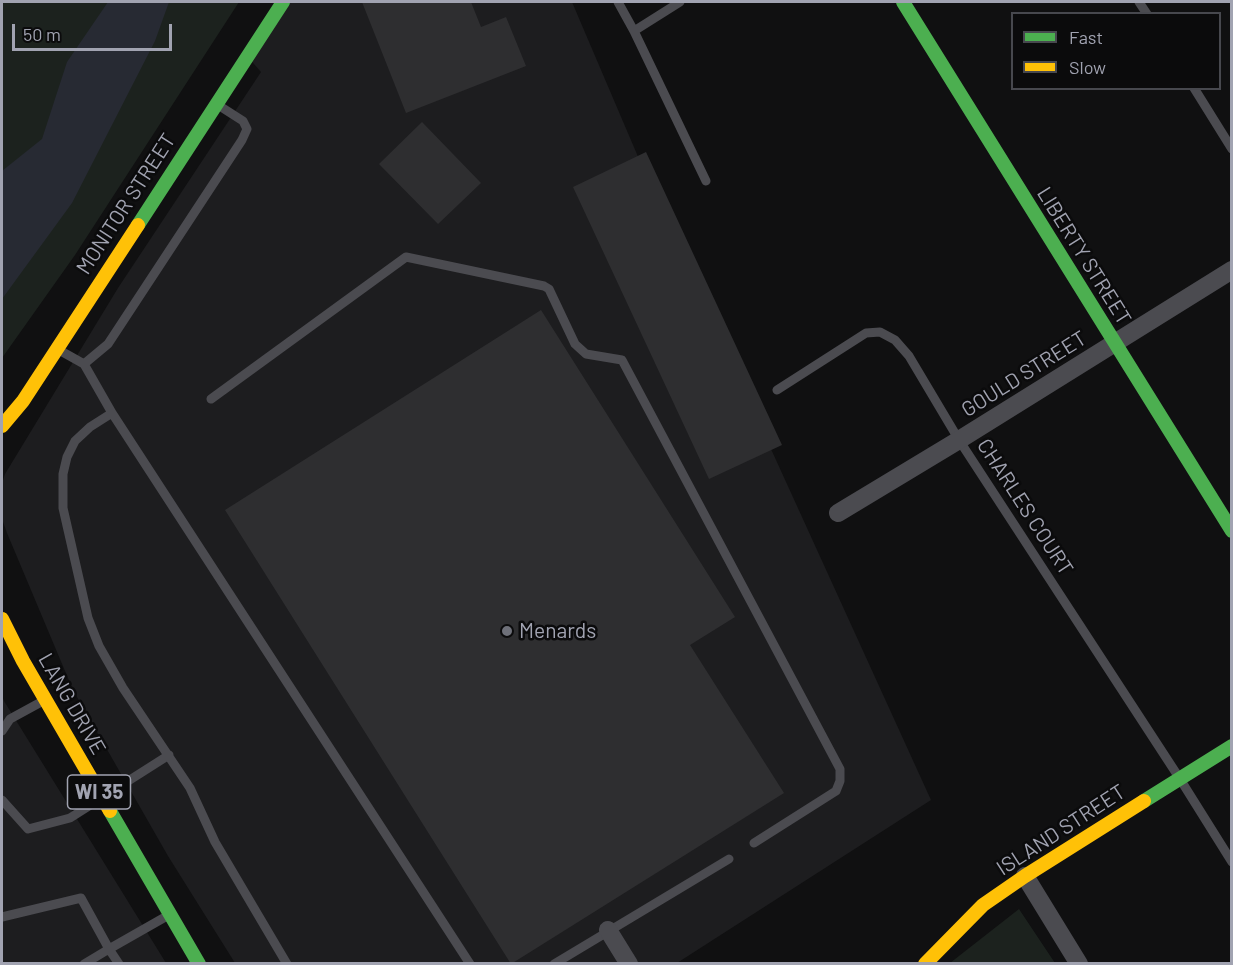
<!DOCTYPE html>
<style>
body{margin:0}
#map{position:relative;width:1233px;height:965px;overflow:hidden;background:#101011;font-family:Barlow,sans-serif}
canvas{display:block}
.frame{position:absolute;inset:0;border:3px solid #a1a3b1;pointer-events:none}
.legend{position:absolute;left:1011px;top:12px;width:210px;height:78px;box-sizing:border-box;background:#0b0b0c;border:2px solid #47484e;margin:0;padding:8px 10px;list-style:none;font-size:18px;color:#a1a3b1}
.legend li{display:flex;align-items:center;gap:12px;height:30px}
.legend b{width:30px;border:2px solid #47484e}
.scale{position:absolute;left:12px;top:24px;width:160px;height:27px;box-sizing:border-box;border:3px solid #a1a3b1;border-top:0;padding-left:8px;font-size:18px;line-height:21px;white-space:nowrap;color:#a1a3b1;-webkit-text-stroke:4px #0b0b0c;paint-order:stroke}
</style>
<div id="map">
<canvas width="1233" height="965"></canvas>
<div class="frame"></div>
<ul class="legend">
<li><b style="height:8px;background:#4caf50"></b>Fast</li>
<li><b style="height:8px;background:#ffc107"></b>Slow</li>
</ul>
<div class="scale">50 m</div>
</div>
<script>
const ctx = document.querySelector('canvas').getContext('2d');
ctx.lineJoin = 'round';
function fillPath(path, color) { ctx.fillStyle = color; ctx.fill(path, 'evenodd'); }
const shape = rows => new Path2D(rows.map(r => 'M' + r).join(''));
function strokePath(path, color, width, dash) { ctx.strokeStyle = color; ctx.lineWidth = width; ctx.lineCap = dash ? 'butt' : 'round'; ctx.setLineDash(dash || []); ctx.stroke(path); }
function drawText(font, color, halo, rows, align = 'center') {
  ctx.font = font + ' Barlow,sans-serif'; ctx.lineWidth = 5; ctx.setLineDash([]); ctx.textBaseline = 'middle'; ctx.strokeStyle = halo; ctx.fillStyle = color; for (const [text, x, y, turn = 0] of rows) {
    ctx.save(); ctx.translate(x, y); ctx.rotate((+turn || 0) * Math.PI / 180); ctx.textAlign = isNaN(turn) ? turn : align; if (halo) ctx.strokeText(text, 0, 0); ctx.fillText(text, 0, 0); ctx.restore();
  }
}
const built = shape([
 [283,2,572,2,642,166,931,800,677,963,235,963,168,856,73,690,7,533,2,519,2,483,5,474,118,288,261,72,247,56],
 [2,696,4,701,166,963,2,963]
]);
const green = shape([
 [2,2,239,2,75,255,2,358],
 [1019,909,1055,963,950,963]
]);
const water = shape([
 [108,2,169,2,155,41,72,203,2,299,2,171,42,139,67,62]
]);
const building = shape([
 [362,2,471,2,481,27,506,17,526,66,406,113],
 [422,122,481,183,438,224,379,164],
 [646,152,782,445,709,479,573,187],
 [541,310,735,617,690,645,784,793,511,964,225,510]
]);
const lane = shape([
 [618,2,634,31,706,181],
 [1139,2,1147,14],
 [634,31,680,2],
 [1194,88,1232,149],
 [59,350,84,364,112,413,470,964],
 [84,364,108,344,242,140,247,129,243,121,218,105],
 [777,390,866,333,880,332,895,340,909,356,959,440,1180,779,1232,862],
 [211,399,406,257,544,286,549,289,575,344,586,354,622,360,840,769,840,781,836,791,754,843],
 [112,413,90,427,75,441,67,457,63,474,63,508,88,618,99,646,123,688,190,788,215,842,287,964],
 [2,731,10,719,43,701],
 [2,800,28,829,70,818,169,755],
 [2,917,81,898,109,949,84,964],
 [119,964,109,949,167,916],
 [554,964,729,859]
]);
const street = shape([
 [838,513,959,440,1232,270],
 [1025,876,1079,964],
 [608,930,629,964]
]);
const fast = shape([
 [903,2,1232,531],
 [138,225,283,2],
 [1144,801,1232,746],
 [110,811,199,964]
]);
const slow = shape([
 [2,426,23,401,138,225],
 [2,619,23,661,110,811],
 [925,964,983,905,1025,876,1144,801]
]);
const markers = [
 [507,631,6,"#6e7079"]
];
const shields = [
 [99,792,63]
];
const shieldNames = [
 ["WI 35",99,792]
];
const streetNames = [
 ["MONITOR STREET",126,204,-57],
 ["LIBERTY STREET",1084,256,58],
 ["GOULD STREET",1024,374,-32],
 ["CHARLES COURT",1025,507,57],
 ["LANG DRIVE",72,704,60],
 ["ISLAND STREET",1061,830,-33]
];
const poiNames = [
 ["Menards",519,631]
];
fillPath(built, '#1d1d1f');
fillPath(green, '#1c221e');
fillPath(water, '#272a33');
fillPath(building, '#2e2e30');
strokePath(lane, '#4b4b50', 9);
strokePath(street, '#4b4b50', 18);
strokePath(fast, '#4caf50', 14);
strokePath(slow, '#ffc107', 14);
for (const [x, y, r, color] of markers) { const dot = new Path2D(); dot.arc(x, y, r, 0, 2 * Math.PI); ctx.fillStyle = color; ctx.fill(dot); strokePath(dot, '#0b0b0c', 2); }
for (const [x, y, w] of shields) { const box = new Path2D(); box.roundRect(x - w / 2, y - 17, w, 34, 4.5); ctx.fillStyle = '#0b0b0c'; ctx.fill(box); strokePath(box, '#a1a3b1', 1.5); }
drawText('bold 20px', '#a1a3b1', null, shieldNames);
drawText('21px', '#a1a3b1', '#0b0b0c', streetNames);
drawText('21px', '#a1a3b1', '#0b0b0c', poiNames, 'left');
</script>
